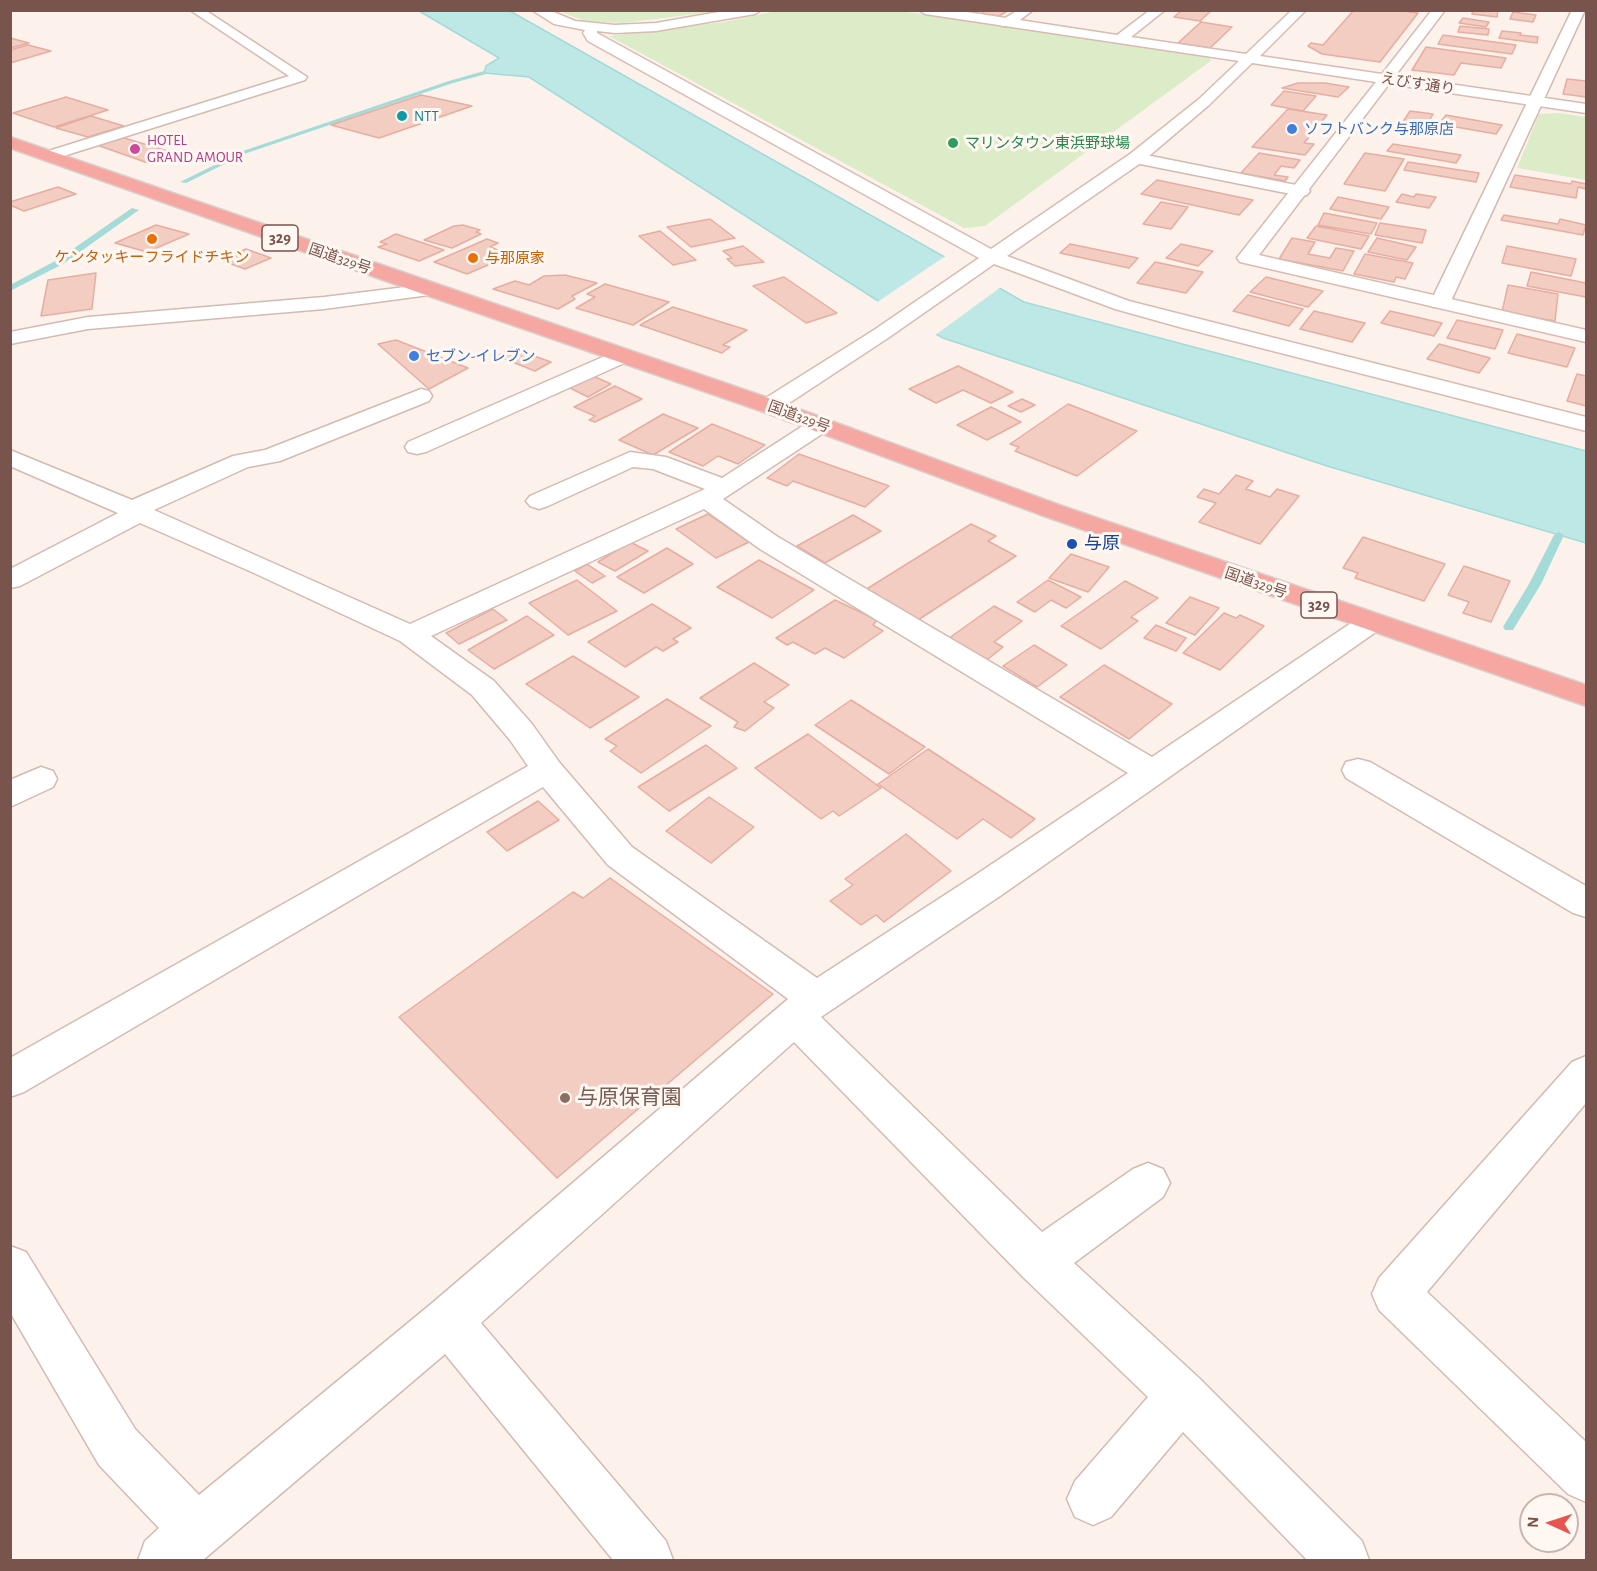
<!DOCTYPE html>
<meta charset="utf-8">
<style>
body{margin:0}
#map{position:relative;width:1597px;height:1571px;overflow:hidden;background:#fdf2eb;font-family:"Alegreya Sans",sans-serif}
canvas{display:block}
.frame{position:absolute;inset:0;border:12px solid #79544c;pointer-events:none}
.north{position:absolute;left:1519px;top:1493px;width:60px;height:60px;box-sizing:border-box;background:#fff7f2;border:2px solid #c9b6b0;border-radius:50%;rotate:273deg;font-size:16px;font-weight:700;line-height:24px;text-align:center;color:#79544c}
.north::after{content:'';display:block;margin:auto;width:21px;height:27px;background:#e8544f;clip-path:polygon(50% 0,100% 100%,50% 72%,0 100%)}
</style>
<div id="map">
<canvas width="1597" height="1571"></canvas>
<div class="frame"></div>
<div class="north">N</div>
</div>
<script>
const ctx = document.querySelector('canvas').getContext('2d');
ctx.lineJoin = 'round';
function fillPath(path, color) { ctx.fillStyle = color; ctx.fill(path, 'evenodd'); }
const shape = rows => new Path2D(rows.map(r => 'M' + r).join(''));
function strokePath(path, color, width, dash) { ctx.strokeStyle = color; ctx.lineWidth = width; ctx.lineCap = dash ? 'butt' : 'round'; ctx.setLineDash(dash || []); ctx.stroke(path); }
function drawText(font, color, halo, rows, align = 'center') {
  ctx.font = font + ' "Alegreya Sans","Noto Sans JP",sans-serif'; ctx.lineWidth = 6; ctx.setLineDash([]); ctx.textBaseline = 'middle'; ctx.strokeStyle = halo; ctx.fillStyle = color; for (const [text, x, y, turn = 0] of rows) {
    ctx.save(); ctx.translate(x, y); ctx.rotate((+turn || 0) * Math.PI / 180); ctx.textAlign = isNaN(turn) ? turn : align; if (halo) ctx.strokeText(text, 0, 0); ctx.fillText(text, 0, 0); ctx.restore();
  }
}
const green = shape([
 [558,11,720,11,623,23,585,21],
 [776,11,901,11,1206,57,1212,60,985,226,964,228,609,36,724,22],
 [1559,113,1586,117,1586,180,1517,168,1539,114]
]);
const water = shape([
 [419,11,510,11,1024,302,1586,451,1586,543,1327,466,943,338,875,299,529,77,484,73,486,66,499,58,419,11]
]);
const pier = shape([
 [947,255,1001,287,934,336,876,303]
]);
const stream = shape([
 [484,71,486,74,453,83,247,153,186,183,180,182,243,151,449,81,484,71],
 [132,208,139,210,63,264,10,291,10,285,57,260,132,208],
 [1559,532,1564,535,1541,584,1513,630,1505,630,1503,627,1529,584,1554,535,1559,532]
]);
const building = shape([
 [986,10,1009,10,999,16,981,14,986,10],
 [1182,10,1212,10,1200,21,1174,17,1182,10],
 [1354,10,1397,10,1418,13,1380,62,1322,54,1308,46,1311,43,1323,45,1354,10],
 [1473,10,1498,10,1497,17,1472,14,1473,10],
 [1513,12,1536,15,1533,22,1510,19,1513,12],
 [1463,18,1489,22,1486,27,1459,23,1463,18],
 [1201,22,1232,27,1210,48,1178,43,1201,22],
 [1460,26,1489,29,1488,35,1458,32,1460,26],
 [1502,31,1521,33,1520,35,1538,37,1537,43,1499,38,1502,31],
 [1443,35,1516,45,1512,54,1438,44,1443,35],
 [10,38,29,43,10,48,10,38],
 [28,45,51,51,10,63,10,50,28,45],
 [1426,47,1506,58,1501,68,1461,63,1454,75,1412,70,1426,47],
 [1567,79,1586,81,1586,97,1563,94,1567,79],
 [1298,83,1325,83,1349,87,1338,97,1282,88,1298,83],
 [1284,91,1316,96,1303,111,1271,105,1284,91],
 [421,95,472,106,379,138,331,125,421,95],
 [66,97,108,110,54,127,13,113,66,97],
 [1288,109,1327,115,1304,143,1314,144,1305,155,1252,147,1288,109],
 [1410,111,1433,114,1422,134,1397,131,1410,111],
 [1446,115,1502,125,1496,134,1439,124,1446,115],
 [91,116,124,126,88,137,56,128,91,116],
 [121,137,174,153,148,163,97,145,121,137],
 [1393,144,1461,155,1456,163,1387,151,1393,144],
 [1259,153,1300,160,1294,168,1281,166,1274,175,1288,177,1285,181,1241,173,1259,153],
 [1365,153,1404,159,1385,191,1344,184,1365,153],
 [1408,162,1479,173,1476,182,1404,170,1408,162],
 [1515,175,1571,184,1572,181,1586,184,1586,189,1578,187,1576,198,1510,187,1515,175],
 [1157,180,1253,200,1239,215,1141,194,1157,180],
 [58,187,76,194,24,211,10,205,10,202,58,187],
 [1402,194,1414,197,1416,194,1436,197,1429,208,1396,202,1402,194],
 [1338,197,1389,207,1381,219,1330,209,1338,197],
 [1161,202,1188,207,1171,229,1143,224,1161,202],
 [1324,213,1377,223,1371,234,1318,225,1324,213],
 [1504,215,1558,224,1560,219,1586,225,1583,235,1501,220,1504,215],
 [710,219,735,238,691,247,667,227,710,219],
 [1380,223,1426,230,1422,243,1375,235,1380,223],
 [156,225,189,234,147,252,115,243,156,225],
 [463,225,480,230,476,232,481,234,452,248,424,240,454,226,463,225],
 [1316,226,1369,236,1361,249,1307,238,1316,226],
 [660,231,696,260,673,265,639,236,660,231],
 [396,234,444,250,419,261,378,247,387,244,380,242,396,234],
 [1292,238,1315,242,1308,254,1330,258,1336,248,1354,251,1343,271,1279,259,1292,238],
 [1377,238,1416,247,1407,260,1368,252,1377,238],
 [487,239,498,243,490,247,511,255,467,274,434,262,487,239],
 [1070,244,1138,258,1129,268,1060,253,1070,244],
 [1181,244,1213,251,1198,266,1166,258,1181,244],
 [743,246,764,262,735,266,727,259,732,258,723,251,743,246],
 [1507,246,1576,259,1571,276,1502,263,1507,246],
 [246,249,271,258,245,269,220,260,246,249],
 [1365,254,1413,263,1405,279,1396,277,1394,282,1354,274,1365,254],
 [1155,262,1203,272,1186,293,1137,283,1155,262],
 [1531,272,1586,283,1586,297,1527,286,1531,272],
 [96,273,92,309,41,316,48,280,96,273],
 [565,275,597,283,572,296,575,299,558,309,493,289,515,281,529,285,544,276,565,275],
 [784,277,837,313,806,323,753,286,784,277],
 [1266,277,1323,291,1308,307,1250,292,1266,277],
 [605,284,669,302,633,325,576,308,595,297,587,294,605,284],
 [1508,285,1558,294,1555,321,1502,312,1508,285],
 [1248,295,1303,309,1289,326,1233,311,1248,295],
 [673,307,747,330,723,345,730,347,722,353,640,325,673,307],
 [1314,311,1365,323,1352,342,1300,329,1314,311],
 [1390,311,1442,323,1434,336,1381,323,1390,311],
 [1457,320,1503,330,1495,349,1447,338,1457,320],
 [1517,334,1575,348,1567,367,1508,353,1517,334],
 [396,340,468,368,429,389,378,344,396,340],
 [1439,344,1490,358,1479,373,1427,359,1439,344],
 [512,348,551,362,535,371,497,356,512,348],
 [958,366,1013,392,991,403,963,390,936,403,909,389,958,366],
 [1577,374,1586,376,1586,406,1567,401,1577,374],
 [593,376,611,384,588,397,568,387,593,376],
 [615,386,642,399,595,422,589,420,595,416,574,407,615,386],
 [1022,399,1035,405,1021,412,1008,406,1022,399],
 [1068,404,1137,431,1077,476,1015,451,1019,447,1010,444,1068,404],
 [991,407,1021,422,987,440,957,425,991,407],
 [663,414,698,428,653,455,619,440,663,414],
 [712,424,765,445,738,464,718,456,703,466,669,452,712,424],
 [799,454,889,486,865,507,793,481,787,486,767,478,799,454],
 [1236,475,1253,481,1246,489,1270,497,1277,489,1299,496,1260,544,1199,522,1216,503,1197,497,1204,489,1219,494,1236,475],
 [708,514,749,542,716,558,676,529,708,514],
 [853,515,881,531,825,563,797,546,853,515],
 [971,524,996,536,988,541,1016,556,918,620,865,590,971,524],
 [1363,537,1445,564,1424,601,1355,578,1358,573,1343,568,1363,537],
 [630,542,648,551,615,571,598,562,630,542],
 [667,548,693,564,644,593,617,577,667,548],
 [1071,554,1109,567,1088,592,1049,578,1071,554],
 [759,560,814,590,772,618,717,587,759,560],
 [587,564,605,576,592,583,575,571,587,564],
 [1464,566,1510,581,1491,622,1463,613,1469,602,1448,595,1464,566],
 [577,580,617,611,568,635,529,603,577,580],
 [1048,580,1081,597,1066,608,1051,600,1035,612,1017,602,1048,580],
 [1125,581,1158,598,1131,617,1138,621,1101,649,1061,626,1125,581],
 [1190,597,1219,608,1195,635,1166,623,1190,597],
 [835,600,877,620,873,625,883,631,844,658,825,648,815,654,793,642,787,645,776,638,835,600],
 [652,604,691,628,673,639,678,642,663,651,656,647,625,667,588,642,652,604],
 [994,606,1022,621,994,642,1003,647,983,663,945,641,994,606],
 [493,609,507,620,459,644,446,633,493,609],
 [1224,613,1236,618,1240,615,1264,626,1220,670,1183,653,1224,613],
 [527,616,554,635,494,669,468,650,527,616],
 [1156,625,1186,638,1176,651,1144,638,1156,625],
 [1034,645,1067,665,1037,687,1003,666,1034,645],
 [573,656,639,697,590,728,526,684,573,656],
 [754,663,789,685,764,702,774,708,745,731,734,727,738,722,700,698,754,663],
 [1104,665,1172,704,1129,739,1060,697,1104,665],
 [667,699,711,726,641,773,610,751,617,746,605,739,667,699],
 [851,700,925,747,889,774,815,725,851,700],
 [808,734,881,788,839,816,833,811,821,819,755,768,808,734],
 [706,745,737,768,669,811,638,787,706,745],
 [928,749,1035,819,1011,838,983,819,957,839,878,784,928,749],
 [709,797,754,827,711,863,666,831,709,797],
 [538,801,559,820,507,851,487,832,538,801],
 [906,834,951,871,884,922,876,915,861,925,830,901,853,885,845,879,906,834],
 [610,878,773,994,557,1178,399,1017,573,892,583,898,610,878]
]);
const street = shape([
 [190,10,205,10,307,77,305,80,54,159,42,159,40,156,42,153,289,76,190,10],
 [1018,10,1033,10,1012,26,1002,26,1000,23,1002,20,1018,10],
 [1572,10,1585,10,1450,303,1447,307,1433,307,1430,303,1572,10],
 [1136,153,1301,186,1307,187,1310,191,1307,195,1301,196,1130,162,1128,158,1136,153],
 [430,284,437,286,440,290,437,294,324,309,88,329,10,344,10,332,88,317,324,297,430,284],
 [621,349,629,351,632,356,629,361,426,452,417,454,408,452,405,447,408,442,621,349],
 [421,389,429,391,432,396,429,401,280,461,248,467,154,510,410,624,705,489,653,469,633,467,548,506,539,509,530,506,526,501,530,496,630,452,666,457,722,478,812,420,820,418,828,420,832,425,828,430,723,499,778,537,1152,757,1360,617,1370,614,1380,617,1384,623,1380,629,1003,894,821,1017,1042,1232,1133,1169,1148,1163,1163,1169,1170,1183,1163,1197,1074,1263,1199,1378,1362,1541,1369,1560,1307,1560,1183,1432,1111,1517,1093,1525,1075,1517,1067,1499,1075,1481,1148,1397,1023,1277,794,1042,481,1323,666,1541,673,1560,613,1560,445,1354,203,1560,138,1560,145,1541,159,1528,99,1465,10,1312,10,1246,26,1252,135,1429,199,1495,431,1304,788,999,608,865,543,787,24,1092,10,1097,10,1058,528,766,510,740,472,695,400,641,254,573,140,523,20,586,10,588,10,569,118,513,10,466,10,450,132,500,233,456,265,450,421,389],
 [704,509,760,549,1128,773,977,874,817,978,632,847,559,762,532,724,494,681,431,636,704,509],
 [1358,759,1370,762,1586,886,1586,917,1573,913,1346,778,1342,770,1346,762,1358,759],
 [41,767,53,771,57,779,53,787,10,807,10,780,41,767],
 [1586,1056,1586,1103,1427,1292,1586,1442,1586,1502,1568,1494,1379,1310,1372,1294,1379,1278,1572,1062,1586,1056]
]);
const secondary = shape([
 [532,10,549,10,575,21,615,25,656,23,730,10,761,10,755,14,656,31,615,33,597,31,597,33,991,249,1130,154,1199,99,1239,61,925,14,919,10,954,10,1117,35,1150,10,1165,10,1131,37,1246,54,1292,10,1306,10,1260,56,1382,74,1432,10,1445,10,1395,76,1586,104,1586,113,1389,84,1259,255,1586,330,1586,342,1240,262,1237,258,1240,254,1376,82,1252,63,1209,105,1142,162,1007,256,1129,301,1586,417,1586,431,1183,328,1115,309,994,264,888,338,777,411,769,413,761,411,757,406,761,401,874,330,979,258,588,41,583,33,585,30,554,24,532,10]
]);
const highway = shape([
 [10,137,777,401,1062,506,1586,685,1586,706,1044,516,761,411,423,294,10,148,10,137]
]);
const markers = [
 [402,116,6,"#0f9aa8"],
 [1292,129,6,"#3f7fe0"],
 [953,143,6,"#2e9e5b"],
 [135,149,6,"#d1479c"],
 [152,239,6,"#e8710a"],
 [473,258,6,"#e8710a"],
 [414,356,6,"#3f7fe0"],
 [1072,544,6,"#1a4fb4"],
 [565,1098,6,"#8d6e63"]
];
const farStreetnames = [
 ["えびす通り",1418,84,9],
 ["国道329号",340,259,19],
 ["国道329号",799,417,20],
 ["国道329号",1256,583,19]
];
const farCulturenames = [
 ["NTT",414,116]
];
const farShopnames = [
 ["ソフトバンク与那原店",1304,129],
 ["セブン-イレブン",426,356]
];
const farHotelnames = [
 ["HOTEL",147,140],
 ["GRAND AMOUR",147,157]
];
const farLeisurenames = [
 ["マリンタウン東浜野球場",965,143]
];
const farFoodnames = [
 ["ケンタッキーフライドチキン",152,257],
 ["与那原家",485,258,"left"]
];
const shields = [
 [280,238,36],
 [1319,605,36]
];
const shieldNames = [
 ["329",280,238],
 ["329",1319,605]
];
const transitNames = [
 ["与原",1084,544]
];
const nearEducationnames = [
 ["与原保育園",577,1098]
];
fillPath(green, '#ddecc8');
fillPath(water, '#bee8e6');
strokePath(water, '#a4dad8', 1.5);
fillPath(pier, '#fdf2eb');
fillPath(stream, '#a4dad8');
fillPath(building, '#f3ccc2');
strokePath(building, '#e6aea1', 1.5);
strokePath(street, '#d3bab2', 3);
strokePath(secondary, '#d8bbb2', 3);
strokePath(highway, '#d9cfcd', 3);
fillPath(street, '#fff');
fillPath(secondary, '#fff');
fillPath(highway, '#f7a7a1');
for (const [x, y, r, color] of markers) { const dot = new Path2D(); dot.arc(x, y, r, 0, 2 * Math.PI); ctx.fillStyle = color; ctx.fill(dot); strokePath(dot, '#fff7f2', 2); }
drawText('15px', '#79544c', '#fff7f2', farStreetnames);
drawText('15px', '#0d838f', '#fff7f2', farCulturenames, 'left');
drawText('15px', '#366cbe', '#fff7f2', farShopnames, 'left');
drawText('15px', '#b23c85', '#fff7f2', farHotelnames, 'left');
drawText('15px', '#27864d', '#fff7f2', farLeisurenames, 'left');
drawText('15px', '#c56008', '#fff7f2', farFoodnames);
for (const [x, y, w] of shields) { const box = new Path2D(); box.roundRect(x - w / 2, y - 13, w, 26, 4.5); ctx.fillStyle = '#fff7f2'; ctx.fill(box); strokePath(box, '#79544c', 1.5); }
drawText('bold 16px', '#79544c', null, shieldNames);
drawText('18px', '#164399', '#fff7f2', transitNames, 'left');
drawText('21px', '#785e54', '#fff7f2', nearEducationnames, 'left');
</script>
